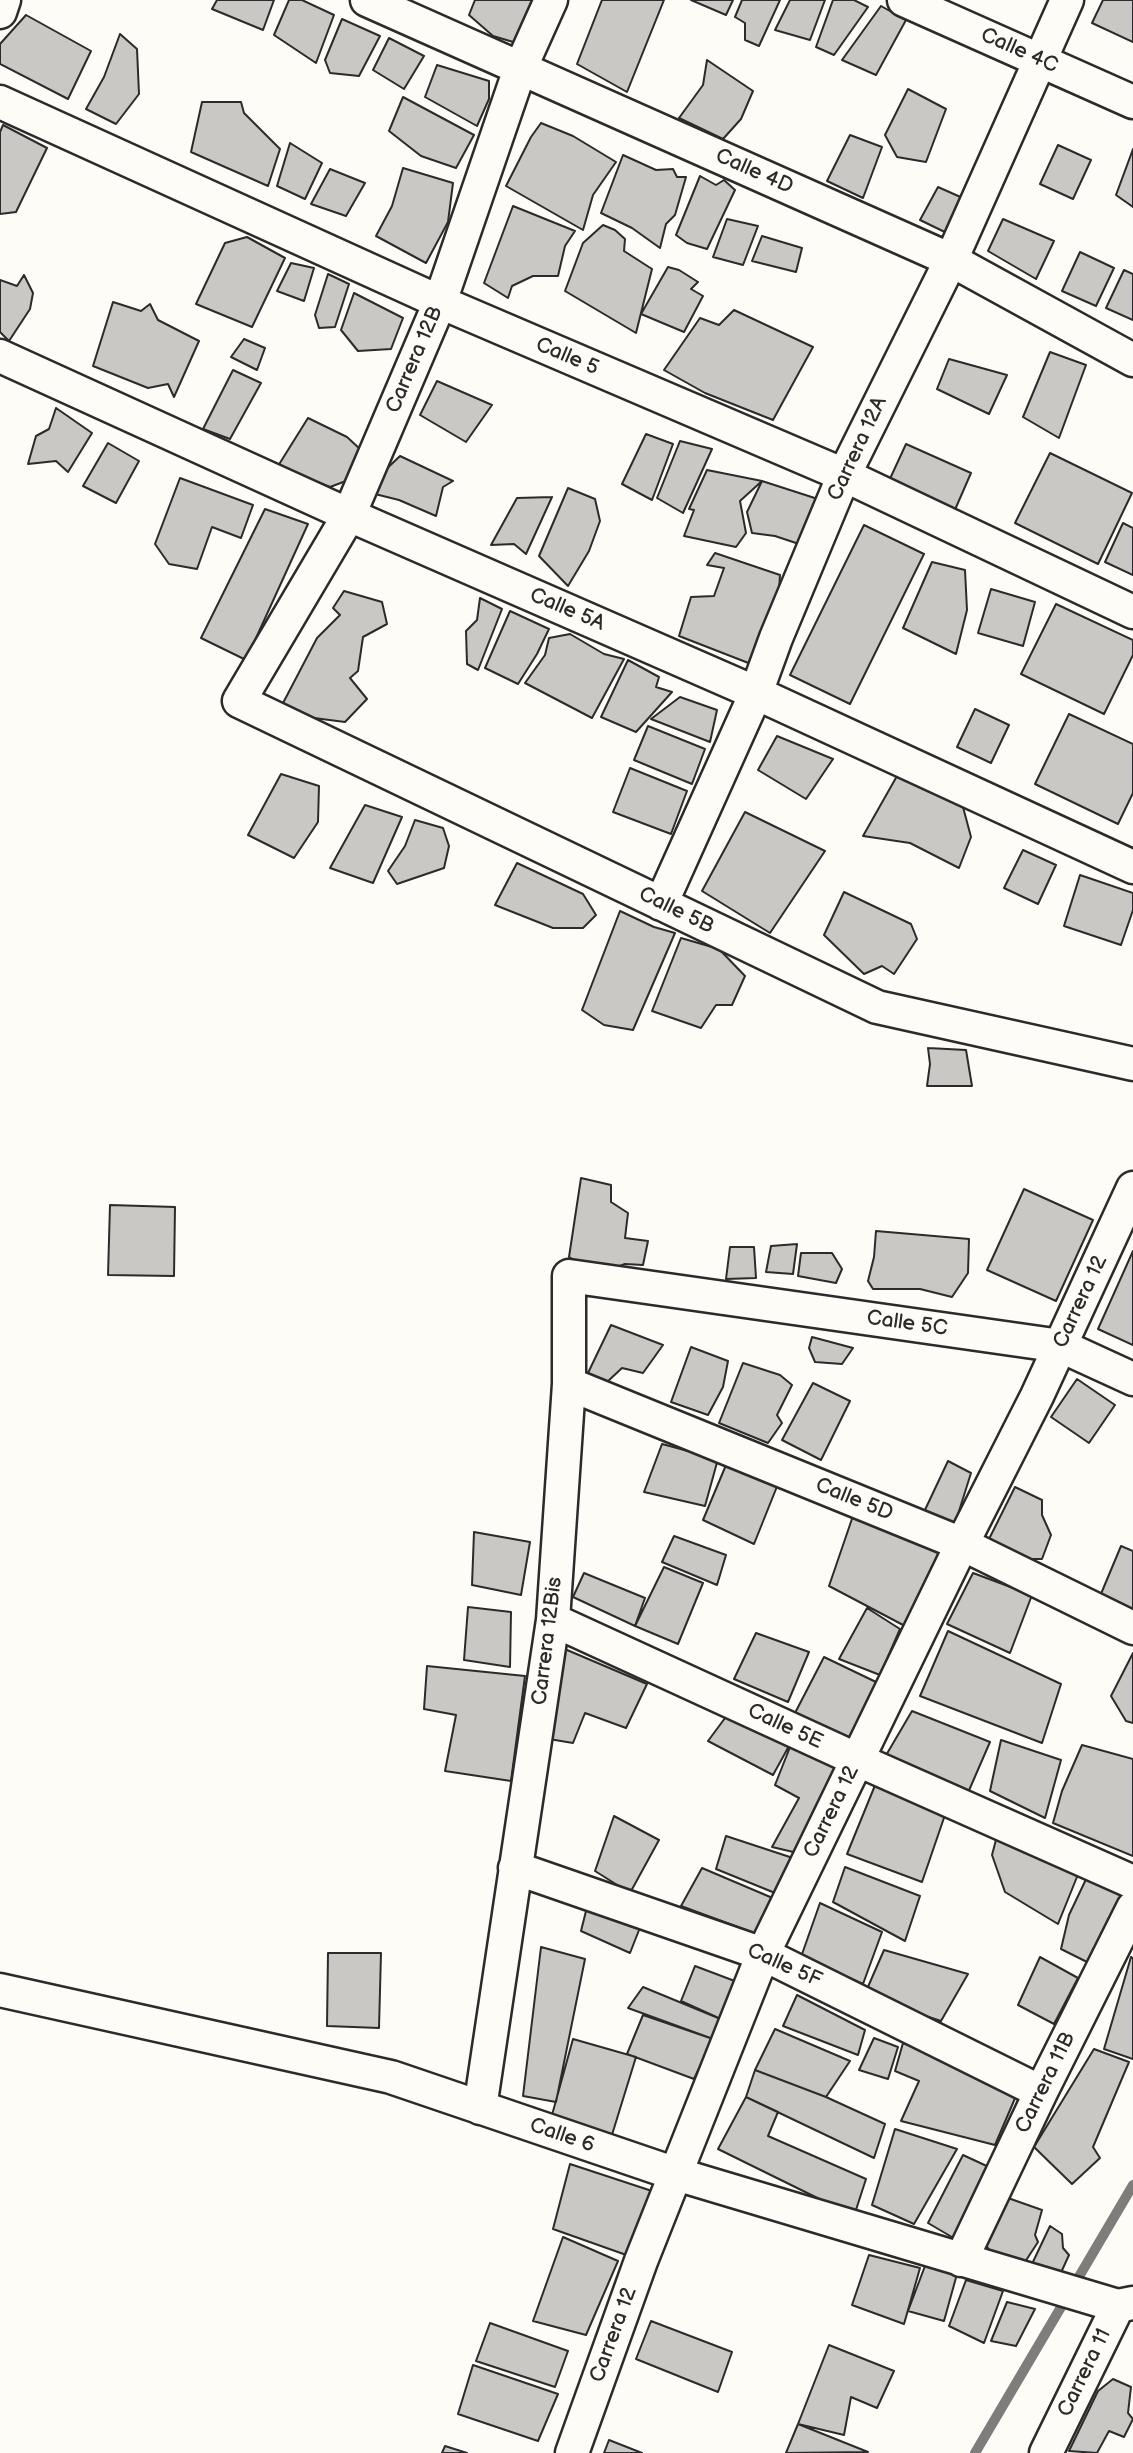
<!DOCTYPE html>
<style>
body{margin:0}
canvas{display:block;background:#fdfcf7}
</style>
<canvas width="1133" height="2453"></canvas>
<script>
const ctx = document.querySelector('canvas').getContext('2d');
ctx.lineJoin = 'round';
const shape = rows => new Path2D(rows.map(r => 'M' + r).join(''));
function strokePath(path, color, width, dash) { ctx.strokeStyle = color; ctx.lineWidth = width; ctx.lineCap = dash ? 'butt' : 'round'; ctx.setLineDash(dash || []); ctx.stroke(path); }
function fillPath(path, color) { ctx.fillStyle = color; ctx.fill(path, 'evenodd'); }
function drawText(font, color, halo, rows, align = 'center') {
  ctx.font = font + ' "Balsamiq Sans",sans-serif'; ctx.lineWidth = 5; ctx.setLineDash([]); ctx.textBaseline = 'middle'; ctx.strokeStyle = halo; ctx.fillStyle = color; for (const [text, x, y, turn = 0] of rows) {
    ctx.save(); ctx.translate(x, y); ctx.rotate((+turn || 0) * Math.PI / 180); ctx.textAlign = isNaN(turn) ? turn : align; if (halo) ctx.strokeText(text, 0, 0); ctx.fillText(text, 0, 0); ctx.restore();
  }
}
const stream = shape([
 [975,2453,1133,2185]
]);
const building = shape([
 [217,0,274,0,263,30,212,9,217,0],
 [289,0,302,0,334,15,316,63,274,35,289,0],
 [475,0,532,0,539,2,520,44,493,36,469,15,475,0],
 [602,0,664,0,627,92,577,64,602,0],
 [691,0,733,0,726,15,691,0],
 [742,0,780,0,759,46,745,40,745,23,735,17,742,0],
 [790,0,825,0,810,40,775,30,790,0],
 [833,0,854,0,868,7,834,55,816,47,833,0],
 [1103,0,1133,0,1133,42,1092,23,1103,0],
 [881,6,906,20,876,75,842,60,881,6],
 [26,15,91,51,68,99,0,64,0,44,26,15],
 [342,19,380,36,359,76,330,73,325,60,342,19],
 [120,34,137,49,139,94,116,124,86,109,104,77,120,34],
 [389,38,424,56,404,89,373,70,389,38],
 [707,60,753,91,741,119,723,139,679,118,703,85,707,60],
 [437,65,489,81,489,99,477,126,425,97,437,65],
 [908,89,946,109,926,162,897,157,885,135,908,89],
 [403,97,474,135,456,168,421,156,389,131,403,97],
 [202,102,241,102,244,113,280,149,268,186,191,152,202,102],
 [541,123,573,136,616,162,593,195,583,230,506,186,531,137,541,123],
 [3,125,47,148,16,212,0,214,0,132,3,125],
 [850,135,882,147,863,198,827,181,850,135],
 [290,143,322,163,305,199,277,186,290,143],
 [1058,145,1091,160,1073,199,1040,184,1058,145],
 [1133,149,1133,207,1116,195,1133,149],
 [623,155,656,170,673,169,677,177,686,177,675,215,666,224,660,248,632,228,601,213,623,155],
 [403,168,453,183,448,222,426,263,376,236,392,206,403,168],
 [330,169,365,183,346,216,311,204,330,169],
 [700,176,716,185,724,180,735,190,707,249,687,243,676,235,700,176],
 [938,187,965,199,951,235,920,220,938,187],
 [513,206,575,231,565,246,558,276,533,276,512,286,508,298,484,283,513,206],
 [727,219,758,226,743,265,713,257,727,219],
 [1003,219,1054,241,1036,279,988,251,1003,219],
 [603,225,615,230,625,239,624,251,652,269,636,333,565,291,583,243,603,225],
 [762,236,802,248,796,272,752,261,762,236],
 [247,237,285,258,252,327,196,304,225,243,247,237],
 [1080,252,1114,268,1096,306,1062,291,1080,252],
 [291,263,314,268,304,301,277,291,291,263],
 [668,267,679,270,698,282,691,289,703,296,684,332,641,314,668,267],
 [1124,270,1133,274,1133,320,1106,308,1124,270],
 [328,274,349,284,335,327,319,328,315,315,328,274],
 [24,275,33,293,30,309,9,341,0,332,0,280,17,286,24,275],
 [354,293,403,318,391,349,358,351,341,330,354,293],
 [113,302,141,311,150,304,158,320,199,341,174,397,168,384,148,388,93,366,113,302],
 [734,310,813,347,773,420,705,393,664,370,700,318,719,325,734,310],
 [244,339,265,348,257,370,231,357,244,339],
 [1050,352,1086,365,1059,438,1023,417,1050,352],
 [949,359,1007,375,989,414,937,389,949,359],
 [233,370,261,383,230,439,203,429,233,370],
 [437,381,492,405,466,442,420,415,437,381],
 [56,408,92,433,68,472,56,461,28,464,36,436,49,429,56,408],
 [308,418,347,437,360,449,346,481,330,487,278,466,308,418],
 [646,434,673,444,652,500,622,484,646,434],
 [680,441,712,449,683,513,657,498,680,441],
 [108,443,139,461,116,503,83,486,108,443],
 [906,444,971,473,954,512,888,483,906,444],
 [1050,453,1132,493,1098,564,1015,523,1050,453],
 [400,456,453,481,443,487,436,516,399,500,375,494,378,477,400,456],
 [707,470,762,481,740,501,746,533,736,547,684,536,694,510,689,509,707,470],
 [180,478,253,505,241,538,212,527,197,569,169,564,155,544,180,478],
 [762,481,824,501,802,545,775,536,752,533,747,512,762,481],
 [568,488,595,499,600,521,589,551,568,586,539,556,568,488],
 [552,497,526,554,514,544,491,545,517,498,552,497],
 [265,509,308,524,246,660,201,638,265,509],
 [1123,523,1133,528,1133,575,1105,562,1123,523],
 [864,525,924,554,850,704,790,675,864,525],
 [715,553,780,575,776,638,751,664,679,636,691,597,714,596,724,568,707,565,715,553],
 [932,562,965,570,967,610,956,654,903,628,932,562],
 [991,589,1035,602,1023,646,978,633,991,589],
 [344,591,382,602,387,624,363,637,358,671,350,678,367,699,345,722,314,718,282,705,317,638,340,615,333,608,344,591],
 [480,598,502,609,478,670,467,664,466,631,477,620,480,598],
 [1056,604,1133,640,1133,655,1104,714,1021,674,1056,604],
 [510,611,549,629,537,654,518,684,485,668,510,611],
 [570,634,604,654,624,659,592,718,525,683,545,655,549,638,570,634],
 [628,660,659,677,656,687,672,692,636,732,601,717,628,660],
 [680,697,717,710,710,742,651,719,680,697],
 [975,709,1009,725,991,763,957,747,975,709],
 [1069,714,1133,744,1133,793,1118,824,1035,784,1069,714],
 [648,726,705,749,692,784,634,760,648,726],
 [777,736,833,759,806,799,758,770,777,736],
 [630,768,687,791,671,834,613,812,630,768],
 [281,774,319,786,318,822,294,858,248,835,281,774],
 [897,776,941,792,963,807,971,837,959,868,910,843,863,836,897,776],
 [365,805,402,817,373,883,330,868,365,805],
 [745,812,825,851,770,933,702,891,745,812],
 [415,820,443,828,449,846,444,868,397,884,388,871,405,846,415,820],
 [1023,850,1056,865,1038,904,1004,888,1023,850],
 [517,863,583,894,596,915,583,928,553,928,495,905,517,863],
 [1080,875,1133,893,1133,910,1121,945,1064,926,1080,875],
 [844,892,911,924,917,939,894,974,882,966,864,974,824,935,844,892],
 [620,911,654,927,675,933,633,1030,604,1025,582,1010,620,911],
 [681,938,719,949,745,976,732,1005,716,1005,701,1028,652,1011,681,938],
 [928,1048,966,1050,972,1086,927,1086,930,1064,928,1048],
 [581,1178,611,1185,611,1202,628,1213,625,1238,648,1241,643,1265,625,1264,598,1274,569,1257,581,1178],
 [1024,1189,1093,1220,1056,1301,987,1270,1024,1189],
 [110,1205,175,1207,174,1276,108,1275,110,1205],
 [876,1231,969,1239,968,1273,952,1297,920,1289,873,1289,868,1281,874,1257,876,1231],
 [797,1244,793,1274,766,1272,771,1246,797,1244],
 [730,1247,754,1247,756,1278,726,1279,730,1247],
 [1133,1251,1133,1345,1098,1329,1133,1251],
 [801,1253,832,1253,842,1269,836,1283,798,1276,801,1253],
 [611,1325,663,1345,643,1373,622,1368,606,1383,587,1375,611,1325],
 [812,1337,853,1348,842,1364,815,1362,809,1348,812,1337],
 [691,1347,728,1361,723,1387,708,1415,671,1402,691,1347],
 [743,1363,780,1375,792,1385,777,1415,782,1423,768,1443,719,1423,743,1363],
 [1077,1379,1115,1405,1089,1443,1051,1417,1077,1379],
 [813,1383,850,1401,821,1460,782,1440,813,1383],
 [662,1444,718,1459,705,1506,644,1492,662,1444],
 [948,1461,971,1473,954,1527,924,1512,948,1461],
 [726,1465,780,1479,754,1544,703,1520,726,1465],
 [1015,1487,1042,1500,1042,1515,1051,1535,1042,1559,1010,1559,991,1547,989,1539,1015,1487],
 [854,1513,941,1548,905,1626,829,1586,854,1513],
 [474,1532,530,1542,521,1595,472,1585,474,1532],
 [674,1536,726,1555,717,1585,662,1562,674,1536],
 [1121,1546,1133,1551,1133,1613,1098,1601,1121,1546],
 [664,1567,703,1583,678,1644,635,1626,664,1567],
 [584,1573,645,1598,635,1626,573,1597,584,1573],
 [973,1573,1032,1595,1010,1653,947,1624,973,1573],
 [468,1607,511,1612,510,1667,464,1660,468,1607],
 [867,1608,900,1629,880,1675,839,1659,867,1608],
 [948,1631,1061,1684,1042,1743,920,1696,948,1631],
 [756,1633,809,1652,788,1702,734,1679,756,1633],
 [560,1647,647,1684,626,1728,585,1713,573,1743,549,1739,560,1647],
 [1133,1653,1133,1723,1126,1721,1111,1696,1133,1653],
 [824,1657,876,1682,855,1740,795,1713,824,1657],
 [427,1666,525,1676,511,1781,445,1771,456,1715,424,1709,427,1666],
 [731,1710,794,1737,773,1775,708,1741,731,1710],
 [912,1711,990,1742,967,1795,885,1757,912,1711],
 [794,1737,844,1762,806,1855,772,1847,799,1798,775,1785,794,1737],
 [1001,1740,1061,1760,1045,1818,990,1791,1001,1740],
 [1082,1745,1133,1759,1133,1856,1053,1823,1062,1791,1082,1745],
 [878,1778,946,1812,922,1882,847,1854,878,1778],
 [614,1816,659,1840,630,1893,595,1871,614,1816],
 [726,1836,799,1860,780,1895,716,1869,726,1836],
 [997,1836,1081,1867,1058,1924,1005,1892,992,1855,997,1836],
 [845,1867,920,1896,905,1941,833,1902,845,1867],
 [702,1868,782,1902,770,1939,681,1906,702,1868],
 [1088,1875,1131,1893,1091,1964,1061,1949,1069,1915,1088,1875],
 [820,1903,882,1932,863,1984,801,1957,820,1903],
 [587,1907,643,1920,630,1953,581,1931,587,1907],
 [541,1947,585,1959,556,2102,523,2096,541,1947],
 [884,1950,968,1974,941,2021,864,1996,884,1950],
 [328,1953,381,1953,379,2028,327,2026,328,1953],
 [1040,1957,1078,1978,1054,2024,1018,2005,1040,1957],
 [1131,1957,1133,1958,1133,2059,1104,2049,1131,1957],
 [695,1966,740,1983,723,2020,681,2001,695,1966],
 [643,1987,723,2020,713,2039,628,2008,643,1987],
 [797,1995,865,2030,858,2055,783,2026,797,1995],
 [643,2015,713,2039,694,2079,627,2054,643,2015],
 [775,2029,850,2061,826,2097,755,2070,775,2029],
 [874,2038,898,2047,888,2079,859,2070,874,2038],
 [573,2039,636,2057,611,2138,552,2115,573,2039],
 [903,2043,1019,2089,995,2145,901,2121,919,2081,895,2071,903,2043],
 [1094,2049,1129,2062,1093,2147,1100,2158,1072,2184,1034,2147,1094,2049],
 [755,2070,826,2097,885,2124,874,2158,746,2097,755,2070],
 [746,2097,778,2112,768,2136,866,2179,854,2216,718,2149,746,2097],
 [895,2129,957,2149,914,2224,872,2205,895,2129],
 [963,2155,991,2168,962,2243,928,2223,963,2155],
 [570,2164,652,2191,632,2257,553,2229,570,2164],
 [1008,2198,1042,2210,1035,2235,1038,2242,1023,2265,993,2256,984,2242,1008,2198],
 [1050,2226,1062,2234,1063,2248,1069,2255,1059,2277,1031,2266,1050,2226],
 [563,2237,618,2261,586,2335,533,2321,563,2237],
 [869,2255,920,2268,904,2324,852,2305,869,2255],
 [925,2266,957,2274,944,2321,908,2311,925,2266],
 [966,2280,1003,2291,984,2343,949,2326,966,2280],
 [1007,2302,1035,2309,1016,2346,991,2341,1007,2302],
 [651,2321,732,2352,718,2392,636,2359,651,2321],
 [490,2323,568,2351,555,2387,476,2361,490,2323],
 [829,2345,894,2371,877,2408,851,2397,844,2435,798,2424,829,2345],
 [473,2365,558,2394,538,2441,458,2414,473,2365],
 [1113,2379,1131,2387,1128,2413,1133,2419,1124,2437,1109,2431,1097,2453,1069,2451,1098,2391,1113,2379],
 [798,2424,868,2452,786,2453,798,2424],
 [609,2440,642,2453,604,2453,609,2440],
 [445,2446,467,2453,442,2453,445,2446]
]);
const street = shape([
 [367,0,951,260,1133,360],
 [551,0,520,69,440,302,349,515,239,701,877,1007,1133,1064],
 [904,0,1133,102],
 [0,12,4,0],
 [0,102,440,302,844,475,1133,612],
 [0,356,349,515,756,693,1133,867],
 [661,904,756,693,776,638,844,475,951,260,1067,0],
 [569,1384,962,1544,1133,1628],
 [553,1620,858,1760,1133,1882],
 [515,1868,763,1954,1041,2092],
 [0,1990,391,2077,676,2174,1118,2306],
 [480,2108,553,1620,569,1384,569,1276,1061,1346,1133,1379],
 [961,2260,1041,2092,1133,1908],
 [572,2453,641,2261,763,1954,962,1544,1037,1396,1133,1188],
 [1046,2453,1118,2306,1133,2303]
]);
const streetNames = [
 ["Calle 4C",1019,51,24],
 ["Calle 4D",754,172,24],
 ["Calle 5",567,357,23],
 ["Carrera 12B",415,360,-67],
 ["Carrera 12A",858,449,-65],
 ["Calle 5A",567,610,23],
 ["Calle 5B",676,911,26],
 ["Carrera 12",1081,1302,-65],
 ["Calle 5C",907,1324,8],
 ["Calle 5D",854,1500,22],
 ["Carrera 12Bis",548,1641,-83],
 ["Calle 5E",785,1727,25],
 ["Carrera 12",832,1812,-64],
 ["Calle 5F",784,1966,24],
 ["Carrera 11B",1046,2083,-64],
 ["Calle 6",562,2136,19],
 ["Carrera 12",614,2335,-70],
 ["Carrera 11",1085,2373,-64]
];
strokePath(stream, '#7e7d7b', 10);
fillPath(building, '#c9c8c4');
strokePath(building, '#2b2b2b', 2);
strokePath(street, '#2b2b2b', 37);
strokePath(street, '#fdfcf7', 32);
drawText('21px', '#2b2b2b', '#fdfcf7', streetNames);
</script>
